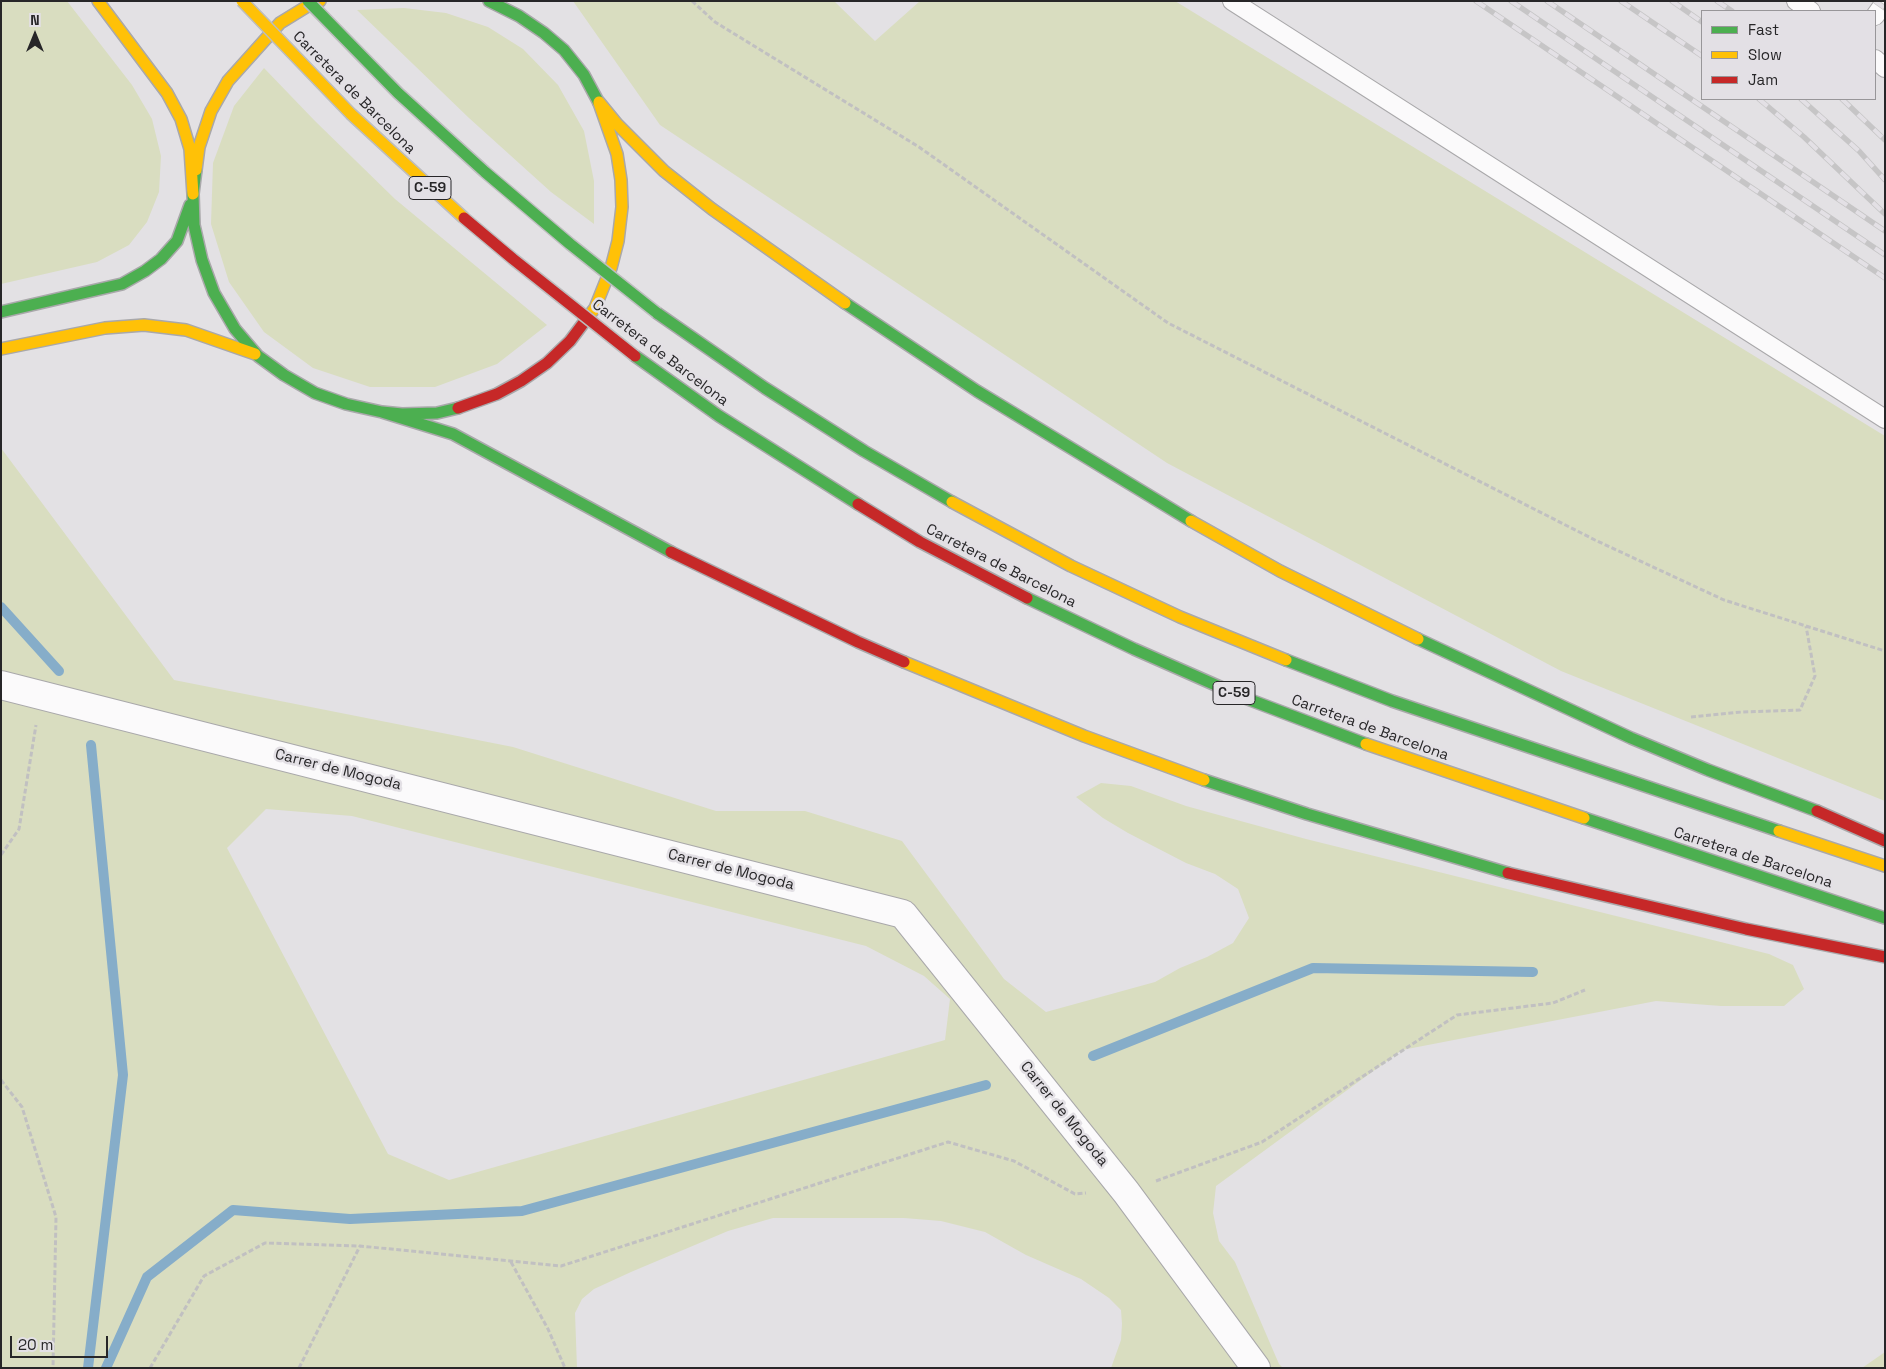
<!DOCTYPE html>
<style>
body{margin:0}
#map{position:relative;width:1886px;height:1369px;overflow:hidden;background:#e3e1e4;font-family:"Space Grotesk",sans-serif}
canvas{display:block}
.frame{position:absolute;inset:0;border:2px solid #272628;pointer-events:none}
.legend{position:absolute;left:1701px;top:10px;width:175px;height:90px;box-sizing:border-box;background:#e3e0e5;border:1px solid #989699;margin:0;padding:6px 9px;list-style:none;font-size:15px;color:#272628}
.legend li{display:flex;align-items:center;gap:10px;height:25px}
.legend b{width:25px;border:1px solid #989699}
.north{position:absolute;left:10px;top:10px;width:50px;height:50px;-webkit-text-stroke:4px #e3e0e5;paint-order:stroke;rotate:0deg;font-size:14px;font-weight:700;line-height:20px;text-align:center;color:#272628}
.north::after{content:'';display:block;margin:auto;width:18px;height:22px;background:#272628;clip-path:polygon(50% 0,100% 100%,50% 72%,0 100%)}
.scale{position:absolute;left:10px;top:1336px;width:98px;height:22px;box-sizing:border-box;border:2px solid #272628;border-top:0;padding-left:6px;font-size:15px;line-height:18px;white-space:nowrap;color:#272628;-webkit-text-stroke:4px #e3e0e5;paint-order:stroke}
</style>
<div id="map">
<canvas width="1886" height="1369"></canvas>
<div class="frame"></div>
<ul class="legend">
<li><b style="height:6px;background:#4caf50"></b>Fast</li>
<li><b style="height:6px;background:#ffc107"></b>Slow</li>
<li><b style="height:6px;background:#c62828"></b>Jam</li>
</ul>
<div class="north">N</div>
<div class="scale">20 m</div>
</div>
<script>
const ctx = document.querySelector('canvas').getContext('2d');
ctx.lineJoin = 'round';
function fillPath(path, color) { ctx.fillStyle = color; ctx.fill(path, 'evenodd'); }
const shape = rows => new Path2D(rows.map(r => 'M' + r).join(''));
function strokePath(path, color, width, dash) { ctx.strokeStyle = color; ctx.lineWidth = width; ctx.lineCap = dash ? 'butt' : 'round'; ctx.setLineDash(dash || []); ctx.stroke(path); }
function drawText(font, color, halo, rows, align = 'center') {
  ctx.font = font + ' "Space Grotesk",sans-serif'; ctx.lineWidth = 5; ctx.setLineDash([]); ctx.textBaseline = 'middle'; ctx.strokeStyle = halo; ctx.fillStyle = color; for (const [text, x, y, turn = 0] of rows) {
    ctx.save(); ctx.translate(x, y); ctx.rotate((+turn || 0) * Math.PI / 180); ctx.textAlign = isNaN(turn) ? turn : align; if (halo) ctx.strokeText(text, 0, 0); ctx.fillText(text, 0, 0); ctx.restore();
  }
}
const green = shape([
 [1,1,67,1,132,85,152,119,161,156,159,192,147,222,129,245,97,262,1,284],
 [573,1,834,1,875,41,920,1,1175,1,1885,436,1885,801,1561,671,1167,463,660,125],
 [404,8,446,13,488,27,523,49,558,85,584,131,594,181,594,224,551,192,469,118,357,10],
 [264,68,315,121,395,199,547,325,497,364,435,387,370,387,313,368,264,332,229,282,211,224,213,163,234,106],
 [1,448,174,680,513,747,716,811,805,811,902,841,1004,979,1046,1012,1155,982,1180,968,1207,957,1233,943,1249,918,1238,889,1215,874,1186,863,1128,833,1103,818,1076,797,1101,783,1131,786,1186,806,1306,839,1769,954,1793,965,1804,989,1784,1006,1721,1006,1656,1001,1402,1050,1216,1186,1213,1213,1219,1241,1235,1262,1279,1364,1283,1368,1111,1368,1121,1340,1122,1324,1121,1310,1109,1298,1081,1279,1026,1255,985,1232,941,1221,904,1218,773,1218,728,1231,631,1272,594,1289,582,1299,575,1313,577,1368,1,1368],
 [266,809,352,816,866,946,924,976,950,999,945,1040,449,1180,388,1154,227,848],
 [1885,1352,1885,1368,1862,1368]
]);
const stream = shape([
 [1,607,59,671],
 [1093,1056,1313,968,1533,972],
 [88,1368,123,1075,91,745],
 [106,1368,147,1277,233,1210,350,1219,522,1211,986,1085]
]);
const path = shape([
 [692,1,715,22,919,147,1168,323,1595,540,1724,600,1885,651],
 [1691,717,1742,712,1800,710,1815,676,1806,626],
 [1,855,19,829,36,725],
 [1,1080,22,1107,56,1217,53,1368],
 [1156,1181,1262,1142,1457,1015,1553,1003,1585,990],
 [511,1262,548,1329,565,1368],
 [150,1368,204,1276,265,1243,360,1246,561,1266,948,1142,1014,1161,1075,1194,1086,1193],
 [299,1368,360,1246]
]);
const lane = shape([
 [1232,1,1885,419],
 [1796,1,1811,11],
 [1875,16,1885,2],
 [1875,59,1885,68]
]);
const street = shape([
 [1,685,903,914,1126,1192,1256,1368]
]);
const fast = shape([
 [489,1,519,16,544,33,564,50,584,75,599,103],
 [196,170,193,194,194,225,202,260,214,293,235,329,258,356,284,375,315,393,346,404,382,412,402,414,437,413,458,408],
 [845,303,977,391,1191,521],
 [1,312,122,284,145,271,161,259,177,241,190,205],
 [657,313,765,388,864,451,952,502],
 [635,356,719,416,858,504],
 [382,412,453,434,671,552],
 [1027,598,1134,649,1245,698,1366,744],
 [1418,639,1631,738,1708,770,1817,811],
 [1286,660,1392,701,1779,831],
 [1204,780,1307,814,1508,873],
 [1584,818,1885,918]
]);
const slow = shape([
 [98,1,167,93,181,119,190,149,193,194],
 [599,102,617,124,664,171,712,209,845,303],
 [196,170,199,147,211,111,228,81,280,23,306,7,320,1],
 [588,317,595,308,611,268,618,241,622,207,621,180,617,154,599,103],
 [1,349,105,328,144,325,186,330,255,354],
 [952,502,1071,566,1180,617,1286,660],
 [1191,521,1280,571,1418,639],
 [904,662,1084,736,1204,780],
 [1366,744,1584,818],
 [1779,831,1885,866]
]);
const jam = shape([
 [458,408,497,394,521,381,547,363,570,341,588,317],
 [858,504,920,542,1027,598],
 [671,552,858,642,904,662],
 [1817,811,1885,841],
 [1508,873,1746,929,1885,957]
]);
const rail = shape([
 [1476,1,1885,278],
 [1511,1,1885,255],
 [1547,1,1885,231],
 [1621,1,1702,56],
 [1672,1,1702,22],
 [1717,1,1732,11],
 [1875,1,1885,8],
 [1759,99,1804,137,1885,214],
 [1801,99,1859,151,1885,180],
 [1842,99,1885,140]
]);
const fastBridge = shape([
 [308,1,398,93,485,172,570,244,657,313]
]);
const slowBridge = shape([
 [242,1,351,114,464,218]
]);
const jamBridge = shape([
 [464,218,513,259,635,356]
]);
const shields = [
 [430,188,42],
 [1234,693,42]
];
const shieldNames = [
 ["C-59",430,188],
 ["C-59",1234,693]
];
const streetNames = [
 ["Carretera de Barcelona",354,93,45],
 ["Carretera de Barcelona",660,353,37],
 ["Carretera de Barcelona",1001,566,27],
 ["Carretera de Barcelona",1370,728,20],
 ["Carrer de Mogoda",338,770,14],
 ["Carretera de Barcelona",1753,858,18],
 ["Carrer de Mogoda",731,870,14],
 ["Carrer de Mogoda",1064,1114,51]
];
fillPath(green, '#d9ddc0');
strokePath(stream, '#86adc9', 10);
strokePath(lane, '#a9a8aa', 20);
strokePath(street, '#a9a8aa', 30);
strokePath(fast, '#a9a8aa', 14);
strokePath(slow, '#a9a8aa', 14);
strokePath(jam, '#a9a8aa', 14);
strokePath(path, '#c1c0c1', 3, [5, 2.5]);
strokePath(lane, '#fbfafb', 18);
strokePath(street, '#fbfafb', 28);
strokePath(fast, '#4caf50', 11);
strokePath(slow, '#ffc107', 11);
strokePath(jam, '#c62828', 11);
strokePath(rail, '#c6c5c6', 5.5);
strokePath(rail, '#e3e0e5', 4, [11]);
strokePath(fastBridge, '#bdbdbe', 14, []);
strokePath(slowBridge, '#bdbdbe', 14, []);
strokePath(jamBridge, '#bdbdbe', 14, []);
strokePath(fastBridge, '#4caf50', 11);
strokePath(slowBridge, '#ffc107', 11);
strokePath(jamBridge, '#c62828', 11);
for (const [x, y, w] of shields) { const box = new Path2D(); box.roundRect(x - w / 2, y - 11.5, w, 23, 4); ctx.fillStyle = '#e3e0e5'; ctx.fill(box); strokePath(box, '#272628', 1); }
drawText('bold 14px', '#272628', null, shieldNames);
drawText('15px', '#272628', '#e3e0e5', streetNames);
</script>
